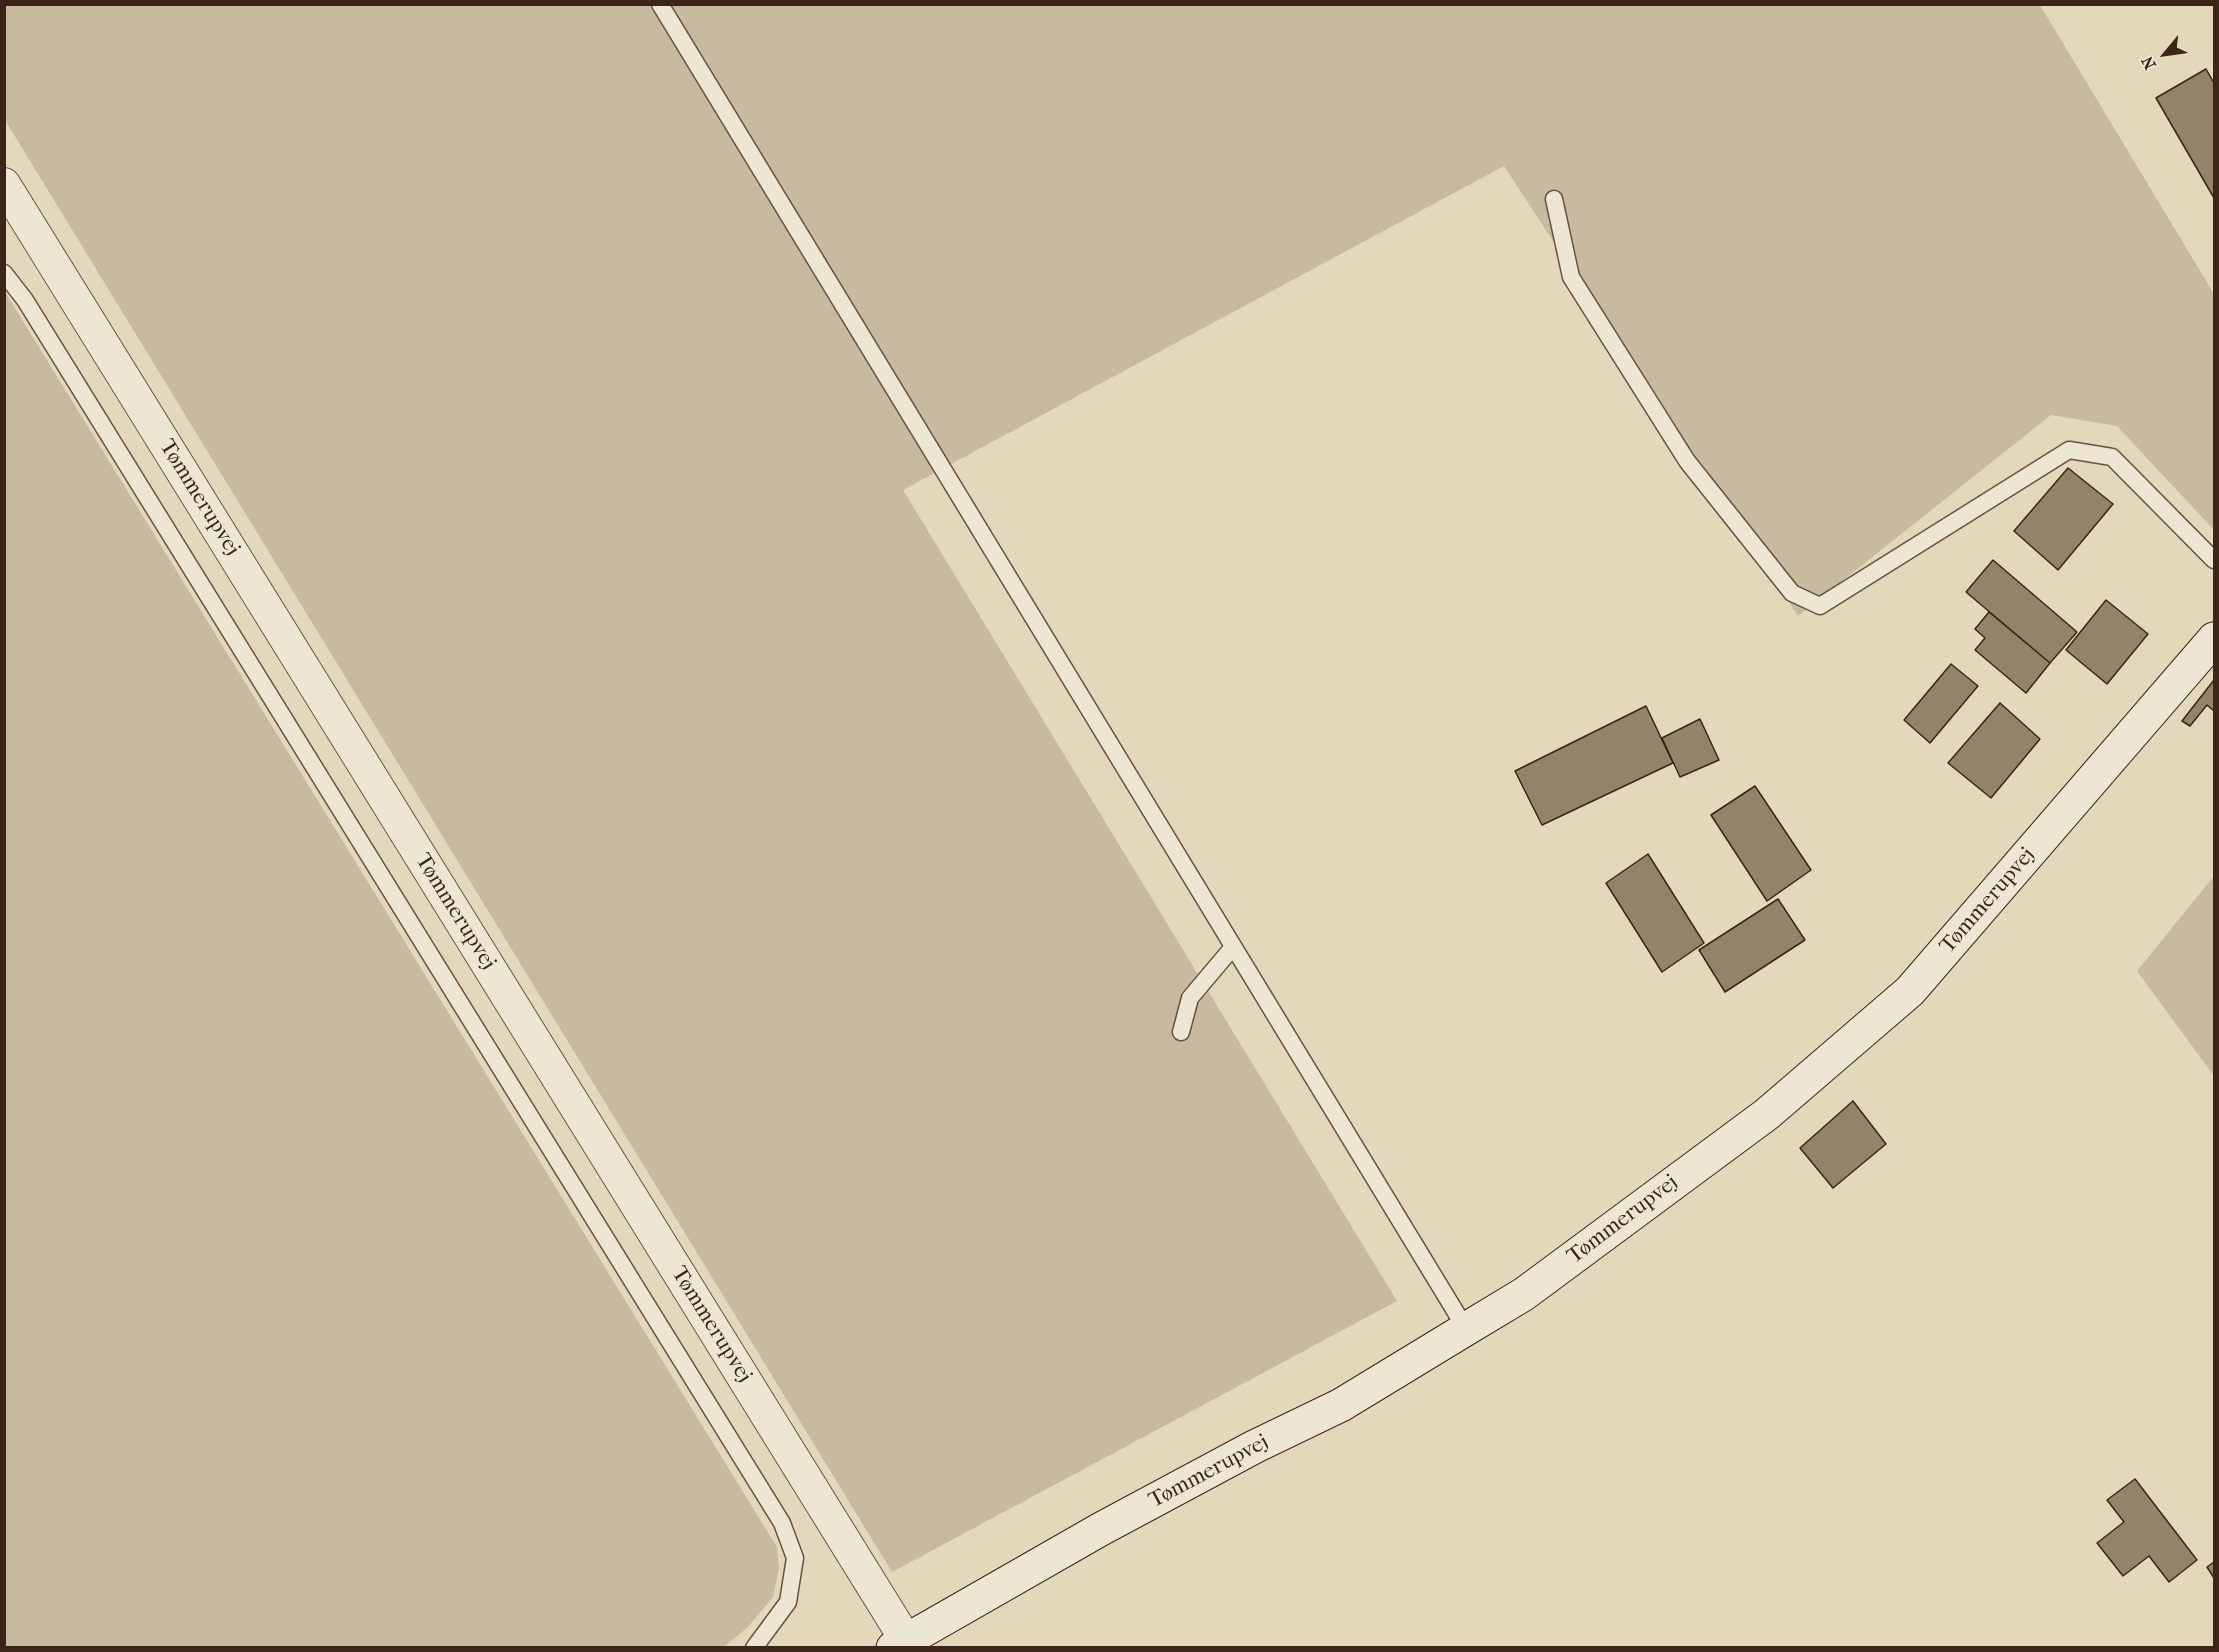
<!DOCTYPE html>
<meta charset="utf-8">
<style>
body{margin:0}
#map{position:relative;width:2219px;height:1652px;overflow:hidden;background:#e3d9ba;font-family:"IM FELL French Canon",serif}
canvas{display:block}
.frame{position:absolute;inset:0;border:6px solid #3c2516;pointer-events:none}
.north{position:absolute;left:2135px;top:24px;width:60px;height:60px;-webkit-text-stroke:4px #ede6d2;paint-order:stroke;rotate:241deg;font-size:16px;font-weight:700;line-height:24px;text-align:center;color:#3c2516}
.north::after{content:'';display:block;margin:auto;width:21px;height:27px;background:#3c2516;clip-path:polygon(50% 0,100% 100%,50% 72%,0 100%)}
</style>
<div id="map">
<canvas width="2219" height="1652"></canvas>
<div class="frame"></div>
<div class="north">N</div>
</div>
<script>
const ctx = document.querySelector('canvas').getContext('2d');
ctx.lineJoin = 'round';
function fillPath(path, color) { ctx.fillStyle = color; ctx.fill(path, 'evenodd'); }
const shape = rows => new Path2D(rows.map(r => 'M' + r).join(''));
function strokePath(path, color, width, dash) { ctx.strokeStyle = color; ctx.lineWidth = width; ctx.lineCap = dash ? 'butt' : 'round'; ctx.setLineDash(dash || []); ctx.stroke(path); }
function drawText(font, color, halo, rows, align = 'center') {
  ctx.font = font + ' "IM FELL French Canon",serif'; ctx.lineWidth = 4.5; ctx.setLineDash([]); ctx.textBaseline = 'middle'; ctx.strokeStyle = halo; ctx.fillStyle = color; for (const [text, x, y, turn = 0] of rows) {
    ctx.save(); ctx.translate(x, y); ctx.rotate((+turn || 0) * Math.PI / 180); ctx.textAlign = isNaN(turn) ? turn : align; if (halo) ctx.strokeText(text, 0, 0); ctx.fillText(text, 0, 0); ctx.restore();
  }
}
const green = shape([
 [5,5,2040,5,2214,294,2214,530,2117,426,2051,415,1798,616,1504,166,903,490,1397,1301,892,1572,5,120],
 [5,292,777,1547,779,1568,773,1597,748,1627,724,1647,5,1647],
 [2214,876,2214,1076,2137,971]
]);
const building = shape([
 [2206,69,2214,83,2214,198,2156,98,2206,69],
 [2068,468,2113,504,2058,570,2014,531,2068,468],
 [1993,560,2077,632,2050,663,1966,592,1993,560],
 [2106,600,2148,634,2107,684,2066,650,2106,600],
 [1989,612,2050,663,2026,693,1975,650,1985,638,1975,629,1989,612],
 [1951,664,1978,686,1930,743,1904,720,1951,664],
 [2214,680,2214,711,2207,705,2190,726,2182,721,2214,680],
 [2000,703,2040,739,1991,798,1948,763,2000,703],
 [1646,706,1673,763,1542,825,1515,771,1646,706],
 [1700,719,1719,760,1680,777,1662,738,1700,719],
 [1755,786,1811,870,1767,901,1711,815,1755,786],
 [1648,854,1704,943,1662,972,1606,883,1648,854],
 [1778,899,1805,940,1725,992,1699,950,1778,899],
 [1853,1101,1886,1144,1833,1188,1800,1148,1853,1101],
 [2135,1479,2197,1560,2169,1582,2149,1556,2123,1576,2097,1543,2124,1522,2107,1500,2135,1479],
 [2214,1562,2214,1578,2207,1567,2214,1562]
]);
const lane = shape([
 [660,4,1466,1329],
 [1554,199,1571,277,1687,461,1792,593,1820,606,2069,450,2112,457,2214,560],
 [4,273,25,300,782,1523,795,1558,788,1602,754,1648],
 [1181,1032,1190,998,1233,947]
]);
const street = shape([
 [4,184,906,1640]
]);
const secondary = shape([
 [893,1648,1101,1529,1254,1447,1341,1405,1466,1329,1524,1294,1767,1114,1910,991,2214,639]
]);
const streetNames = [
 ["Tømmerupvej",199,498,58],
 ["Tømmerupvej",1988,901,-49],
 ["Tømmerupvej",455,912,58],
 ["Tømmerupvej",1623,1220,-37],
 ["Tømmerupvej",711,1325,58],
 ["Tømmerupvej",1209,1472,-28]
];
fillPath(green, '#c7ba9e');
fillPath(building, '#93836b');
strokePath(building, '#3c2516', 1.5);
strokePath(lane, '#66523f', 19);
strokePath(street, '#66523f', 34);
strokePath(secondary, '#3c2516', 35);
strokePath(lane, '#ede6d2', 16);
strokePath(street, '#ede6d2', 32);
strokePath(secondary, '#ede6d2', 33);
drawText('22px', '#3c2516', '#ede6d2', streetNames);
</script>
